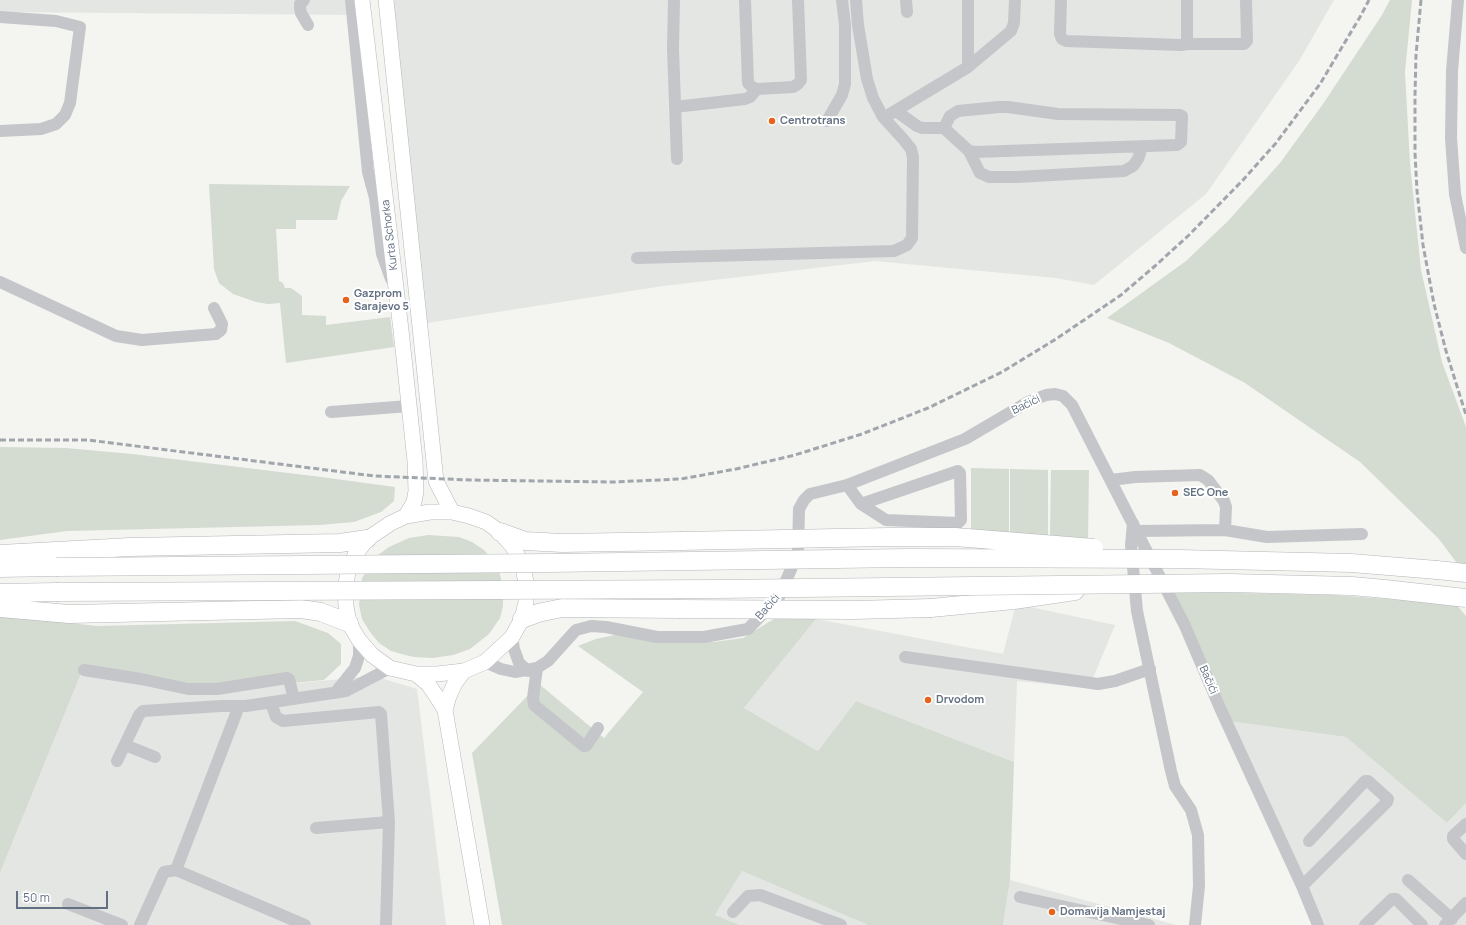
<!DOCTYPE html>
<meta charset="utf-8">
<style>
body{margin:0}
#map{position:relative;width:1466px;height:925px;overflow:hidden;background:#f4f4f0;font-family:Manrope,sans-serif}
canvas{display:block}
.scale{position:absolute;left:16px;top:891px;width:92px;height:18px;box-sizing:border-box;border:2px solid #627082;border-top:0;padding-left:5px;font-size:12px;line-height:14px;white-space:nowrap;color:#627082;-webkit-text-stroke:3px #fff;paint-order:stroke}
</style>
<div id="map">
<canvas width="1466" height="925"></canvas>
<div class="scale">50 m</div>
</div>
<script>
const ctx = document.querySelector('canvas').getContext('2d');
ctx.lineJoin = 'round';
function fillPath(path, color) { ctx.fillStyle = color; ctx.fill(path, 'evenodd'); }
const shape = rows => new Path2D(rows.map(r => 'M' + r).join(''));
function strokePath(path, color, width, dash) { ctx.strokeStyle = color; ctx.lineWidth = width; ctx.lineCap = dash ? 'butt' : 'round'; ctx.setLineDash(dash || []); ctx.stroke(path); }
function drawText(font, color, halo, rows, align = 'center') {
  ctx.font = font + ' Manrope,sans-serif'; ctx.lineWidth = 4; ctx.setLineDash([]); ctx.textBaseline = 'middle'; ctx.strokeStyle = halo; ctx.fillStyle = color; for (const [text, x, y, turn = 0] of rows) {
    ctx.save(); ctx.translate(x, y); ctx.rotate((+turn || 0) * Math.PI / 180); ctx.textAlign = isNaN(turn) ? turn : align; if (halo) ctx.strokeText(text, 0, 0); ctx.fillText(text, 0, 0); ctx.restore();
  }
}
const built = shape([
 [0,0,357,0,359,15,0,12],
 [386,0,1334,0,1299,61,1206,194,1094,285,1056,278,875,261,663,286,421,324],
 [1016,604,1115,625,1089,688,1017,681,1014,762,856,701,818,751,744,708,816,619,1003,654],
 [82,671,200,692,374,676,417,689,446,925,0,925,0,873],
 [1228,721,1346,737,1447,823,1466,803,1466,925,1323,925],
 [742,871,868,925,740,925,715,915],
 [1010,880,1176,925,1003,925]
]);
const green = shape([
 [1390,0,1412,0,1405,72,1410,164,1421,270,1442,362,1466,427,1466,575,1438,538,1360,462,1245,383,1169,343,1107,318,1186,261,1228,221,1280,163,1323,104,1382,15],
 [209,184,350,186,341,201,337,220,296,220,296,229,276,229,279,281,283,283,285,288,291,288,302,296,302,315,326,316,326,325,390,317,394,347,286,363,280,303,268,304,256,302,233,294,219,283,214,269],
 [0,447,66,448,132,454,321,477,395,487,394,501,381,512,354,522,319,525,67,531,0,540],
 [971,468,1009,469,1009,537,971,537],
 [1010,469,1048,470,1048,538,1010,537],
 [1051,470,1089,470,1088,539,1050,538],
 [428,535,459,537,472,542,484,550,494,561,500,574,503,591,503,606,500,618,489,634,470,649,453,655,433,658,414,657,405,655,391,651,379,643,370,632,362,619,359,605,362,578,378,555,389,547,409,538],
 [1172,589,1240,593,1334,595,1456,604,1466,616,1466,803,1447,823,1346,737,1228,721],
 [0,615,97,626,295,621,328,633,341,644,341,664,324,680,200,692,82,671,0,873],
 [777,617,816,619,744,708,818,751,856,701,1014,762,1010,880,1003,925,868,925,742,871,715,915,740,925,502,925,472,753,539,684,604,738,643,692,578,646,596,639,615,635,714,642,743,638]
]);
const minor = shape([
 [304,0,300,4,300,8,301,13,308,25],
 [351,0,368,172,375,198,382,254,391,279],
 [674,0,673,49,677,159],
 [745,0,748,83,752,87,757,89,793,87,798,84,801,80,798,0],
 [906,0,907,12],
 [968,0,968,67],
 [1061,0,1060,34,1062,39,1066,41,1181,45,1187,44,1187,0],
 [1458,0,1452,71,1451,138,1455,194,1466,248],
 [0,17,56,21,80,27,70,103,65,115,56,124,41,129,0,131],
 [1187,44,1244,44,1247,41,1246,0],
 [675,107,745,99,750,97,757,89],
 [896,111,917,126,922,128,944,128,969,151,976,152,1177,145,1181,142,1182,116,1180,115,1058,114,1008,107,999,107,958,111,950,116,944,128],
 [890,114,968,67,1011,31,1014,23,1015,0],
 [827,121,842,95,845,84,845,25,842,0],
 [969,151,980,173,989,177,1017,177,1124,171,1133,166,1138,159,1142,147],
 [637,258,894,251,907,245,912,238,913,157,911,149,904,140,883,117,873,98,867,79,858,25,856,0],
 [0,282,116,336,142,340,216,334,221,330,222,324,214,308],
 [331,412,409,406],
 [1111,480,1135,477,1200,475,1208,480,1224,501,1226,507,1225,530,1137,531],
 [847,485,861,504,886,520,958,523,961,520,960,473,958,471,861,504],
 [1133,523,1131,545,1137,611,1171,771,1175,786,1191,810,1198,835,1199,886,1195,925],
 [1225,530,1267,537,1362,534],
 [512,637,514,649,519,663,528,671],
 [905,657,1098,684,1115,681,1150,669],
 [485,662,501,669,515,672,537,668,548,661,576,630,591,626,606,627,657,637,704,637,748,629,779,597,798,553,799,509,804,500,810,494,847,485,965,439,1028,402,1046,395,1055,394,1063,396,1072,405,1185,626,1220,708,1302,886,1318,925],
 [537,668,533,698,534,705,584,746,586,746,598,728],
 [84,670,141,679,188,689,217,689,287,678,289,679,294,699],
 [335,693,355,668,359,656,359,640],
 [271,703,276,717,283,721,379,712,381,714,389,822,316,828],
 [125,745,155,757],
 [117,761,139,715,143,711,221,706,246,706,346,691,390,668],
 [1466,824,1453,836,1453,839,1466,854],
 [176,870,239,706],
 [1408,880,1452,919],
 [1302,886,1387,802,1388,799,1368,781,1365,781,1309,841],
 [1020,897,1149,925],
 [68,904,122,925],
 [733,912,748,896,760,895,841,925],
 [140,925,164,872,176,870,305,925],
 [386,925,389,822],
 [1365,925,1392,899,1396,899,1422,925],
 [1445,925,1466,903]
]);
const major = shape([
 [362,0,401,330,415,461,416,491,414,502,406,516],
 [386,0,436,481,452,512],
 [430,512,452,512,469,516,486,522,500,532,513,547,522,564,526,582,526,602,522,619,512,637,485,662,464,671,437,674,416,674,390,668,372,655,359,640,349,623,346,606,345,590,348,572,355,555,367,539,391,523,406,516,430,512],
 [416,674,428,684,437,697,445,710,482,925],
 [445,710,449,696,455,683,464,671]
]);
const highway = shape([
 [500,532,525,541,562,543,680,541],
 [0,554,130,547,340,543,367,539],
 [0,568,56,567],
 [1437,570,1466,573],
 [0,593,56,592],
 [0,608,69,614,301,609,321,612,349,623],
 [931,608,1014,600,1075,591],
 [522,619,538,613,562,608,679,609]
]);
const rail = shape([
 [1421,0,1416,55,1415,95,1415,153,1417,191,1423,245,1434,304,1446,351,1466,415],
 [0,440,88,440,374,476,470,480,613,482,681,479,736,469,795,455,862,434,928,408,1002,372,1056,339,1121,295,1155,266,1189,235,1243,180,1276,143,1320,84,1360,17,1369,0]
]);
const highwayBridge = shape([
 [680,541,889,537,955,537,1094,548],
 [56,567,549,563,908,558,1179,559,1351,563,1437,570],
 [56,592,717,589,1229,583,1352,586,1385,589,1466,598],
 [679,609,854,610,931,608]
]);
const markers = [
 [772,121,4,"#e6631e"],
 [346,300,4,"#e6631e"],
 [1175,493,4,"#e6631e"],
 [928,700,4,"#e6631e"],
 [1052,912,4,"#e6631e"]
];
const poiNames = [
 ["Centrotrans",780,121],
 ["Gazprom",354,294],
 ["Sarajevo 5",354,307],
 ["SEC One",1183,493],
 ["Drvodom",936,700],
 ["Domavija Namjestaj",1060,912]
];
const streetNames = [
 ["Kurta Schorka",390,235,-97],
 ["Bačići",1026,405,-26],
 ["Bačići",768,607,-48],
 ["Bačići",1208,680,67]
];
fillPath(built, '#e4e6e3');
fillPath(green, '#d4dbd1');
strokePath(major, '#b4b7bc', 16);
strokePath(highway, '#b4b6ba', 19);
strokePath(minor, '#c4c6ca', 12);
strokePath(major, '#fff', 15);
strokePath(highway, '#fff', 18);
strokePath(rail, '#a1a6ad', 3, [6, 3]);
strokePath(highwayBridge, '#b4b6ba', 19, []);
strokePath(highwayBridge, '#fff', 18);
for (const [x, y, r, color] of markers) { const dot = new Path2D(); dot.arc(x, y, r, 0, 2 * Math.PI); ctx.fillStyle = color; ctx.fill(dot); strokePath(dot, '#fff', 1.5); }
drawText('bold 11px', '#627082', '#fff', poiNames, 'left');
drawText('11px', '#627082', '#fff', streetNames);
</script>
